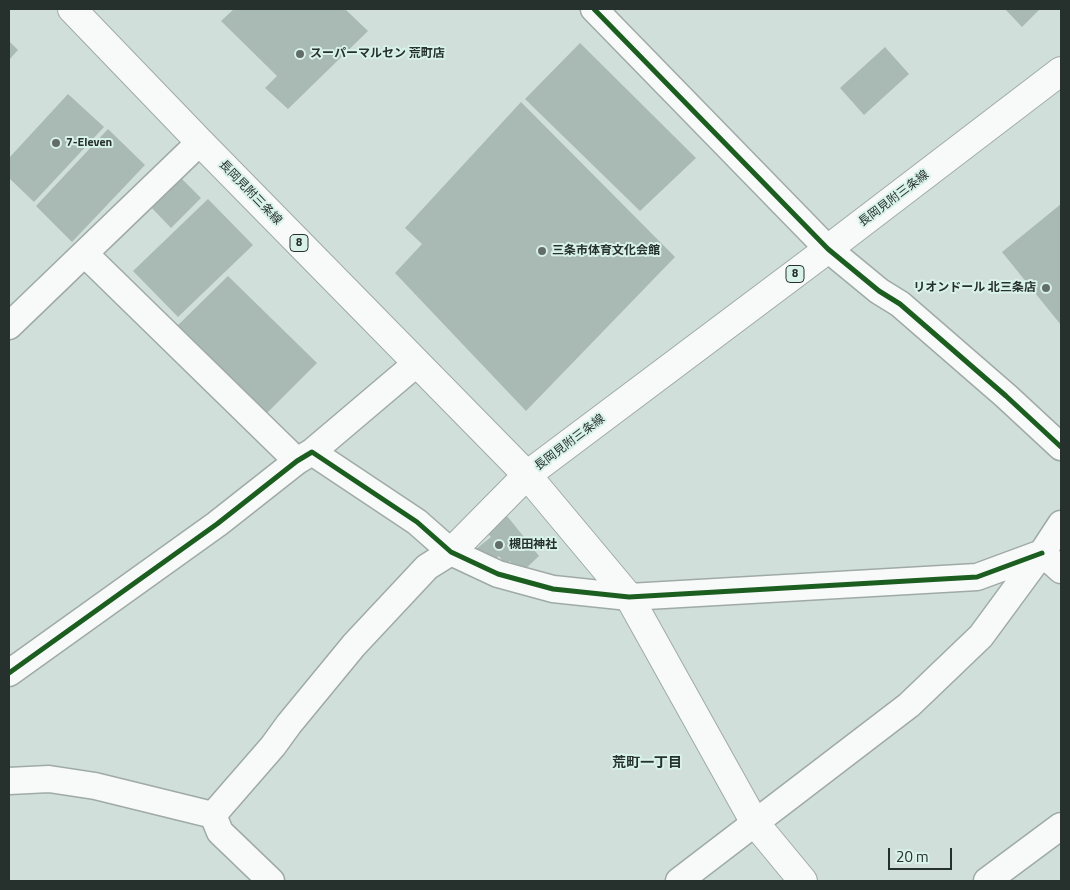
<!DOCTYPE html>
<meta charset="utf-8">
<style>
body{margin:0}
#map{position:relative;width:1070px;height:890px;overflow:hidden;background:#d1dfda;font-family:"Titillium Web",sans-serif}
canvas{display:block}
.frame{position:absolute;inset:0;border:10px solid #26302d;pointer-events:none}
.scale{position:absolute;left:888px;top:848px;width:64px;height:22px;box-sizing:border-box;border:2px solid #26302d;border-top:0;padding-left:6px;font-size:15px;line-height:18px;white-space:nowrap;color:#26302d;-webkit-text-stroke:4px #d8f2e9;paint-order:stroke}
</style>
<div id="map">
<canvas width="1070" height="890"></canvas>
<div class="frame"></div>
<div class="scale">20 m</div>
</div>
<script>
const ctx = document.querySelector('canvas').getContext('2d');
ctx.lineJoin = 'round';
function fillPath(path, color) { ctx.fillStyle = color; ctx.fill(path, 'evenodd'); }
const shape = rows => new Path2D(rows.map(r => 'M' + r).join(''));
function strokePath(path, color, width, dash) { ctx.strokeStyle = color; ctx.lineWidth = width; ctx.lineCap = dash ? 'butt' : 'round'; ctx.setLineDash(dash || []); ctx.stroke(path); }
function drawText(font, color, halo, rows, align = 'center') {
  ctx.font = font + ' "Titillium Web","Noto Sans JP",sans-serif'; ctx.lineWidth = 4; ctx.setLineDash([]); ctx.textBaseline = 'middle'; ctx.strokeStyle = halo; ctx.fillStyle = color; for (const [text, x, y, turn = 0] of rows) {
    ctx.save(); ctx.translate(x, y); ctx.rotate((+turn || 0) * Math.PI / 180); ctx.textAlign = isNaN(turn) ? turn : align; if (halo) ctx.strokeText(text, 0, 0); ctx.fillText(text, 0, 0); ctx.restore();
  }
}
const building = shape([
 [234,9,345,9,368,31,288,109,265,88,277,76,221,21],
 [1005,9,1040,9,1022,27],
 [9,41,18,50,9,60],
 [580,43,696,158,640,211,525,99],
 [885,47,909,74,864,115,840,88],
 [68,94,104,127,34,202,9,178,9,158],
 [521,102,675,257,526,411,395,273,422,244,405,228],
 [108,129,145,165,72,242,36,206],
 [178,175,201,198,171,228,148,204],
 [208,199,253,245,178,317,133,271],
 [1061,204,1061,325,1002,252],
 [228,276,317,363,261,419,172,331],
 [507,516,524,537,516,544,518,547,526,540,539,556,520,574,510,561,505,564,499,556,488,565,476,549,491,537,487,533]
]);
const street = shape([
 [594,9,828,249,879,291,900,304,1006,396,1061,447],
 [85,254,297,461],
 [9,326,200,142],
 [312,452,417,363],
 [1042,553,1061,570],
 [9,673,217,524,297,461,312,452,417,522,451,552,498,574,553,589,629,597,977,577,1042,553],
 [9,781,49,779,95,786,213,815],
 [213,815,273,746,289,724,354,645,427,567,451,552],
 [213,815,220,832,271,881],
 [679,881,909,705,981,636,1042,553,1061,524],
 [987,881,1061,826]
]);
const secondary = shape([
 [451,552,527,475,629,597,755,823,803,881]
]);
const primary = shape([
 [72,9,200,142,527,475,828,249,1061,71]
]);
const cycleway = shape([
 [594,9,828,249,879,291,900,304,1006,396,1061,447],
 [9,673,217,524,297,461,312,452,417,522,451,552,498,574,553,589,629,597,977,577,1042,553]
]);
const markers = [
 [300,54,5,"#626d6a"],
 [56,143,5,"#626d6a"],
 [542,251,5,"#626d6a"],
 [1046,288,5,"#626d6a"],
 [499,545,5,"#626d6a"]
];
const shields = [
 [299,243,18],
 [795,274,18]
];
const shieldNames = [
 ["8",299,243],
 ["8",795,274]
];
const poiNames = [
 ["スーパーマルセン 荒町店",310,54],
 ["7-Eleven",66,143],
 ["三条市体育文化会館",552,251],
 ["リオンドール 北三条店",1036,288,"right"],
 ["槻田神社",509,545]
];
const streetNames = [
 ["長岡見附三条線",250,193,46],
 ["長岡見附三条線",894,199,-37],
 ["長岡見附三条線",570,443,-37]
];
const neighbourhoodNames = [
 ["荒町一丁目",647,764]
];
fillPath(building, '#a9b9b4');
strokePath(street, '#9faaa6', 29);
strokePath(secondary, '#9faaa6', 30);
strokePath(primary, '#9faaa6', 30);
strokePath(street, '#f8faf9', 26);
strokePath(secondary, '#f8faf9', 28);
strokePath(primary, '#f8faf9', 28);
strokePath(cycleway, '#1b5e20', 5);
for (const [x, y, r, color] of markers) { const dot = new Path2D(); dot.arc(x, y, r, 0, 2 * Math.PI); ctx.fillStyle = color; ctx.fill(dot); strokePath(dot, '#d8f2e9', 2); }
for (const [x, y, w] of shields) { const box = new Path2D(); box.roundRect(x - w / 2, y - 8.5, w, 17, 4); ctx.fillStyle = '#d8f2e9'; ctx.fill(box); strokePath(box, '#26302d', 1); }
drawText('bold 11px', '#26302d', null, shieldNames);
drawText('bold 12px', '#26302d', '#d8f2e9', poiNames, 'left');
drawText('12px', '#26302d', '#d8f2e9', streetNames);
drawText('bold 14px', '#26302d', '#d8f2e9', neighbourhoodNames);
</script>
